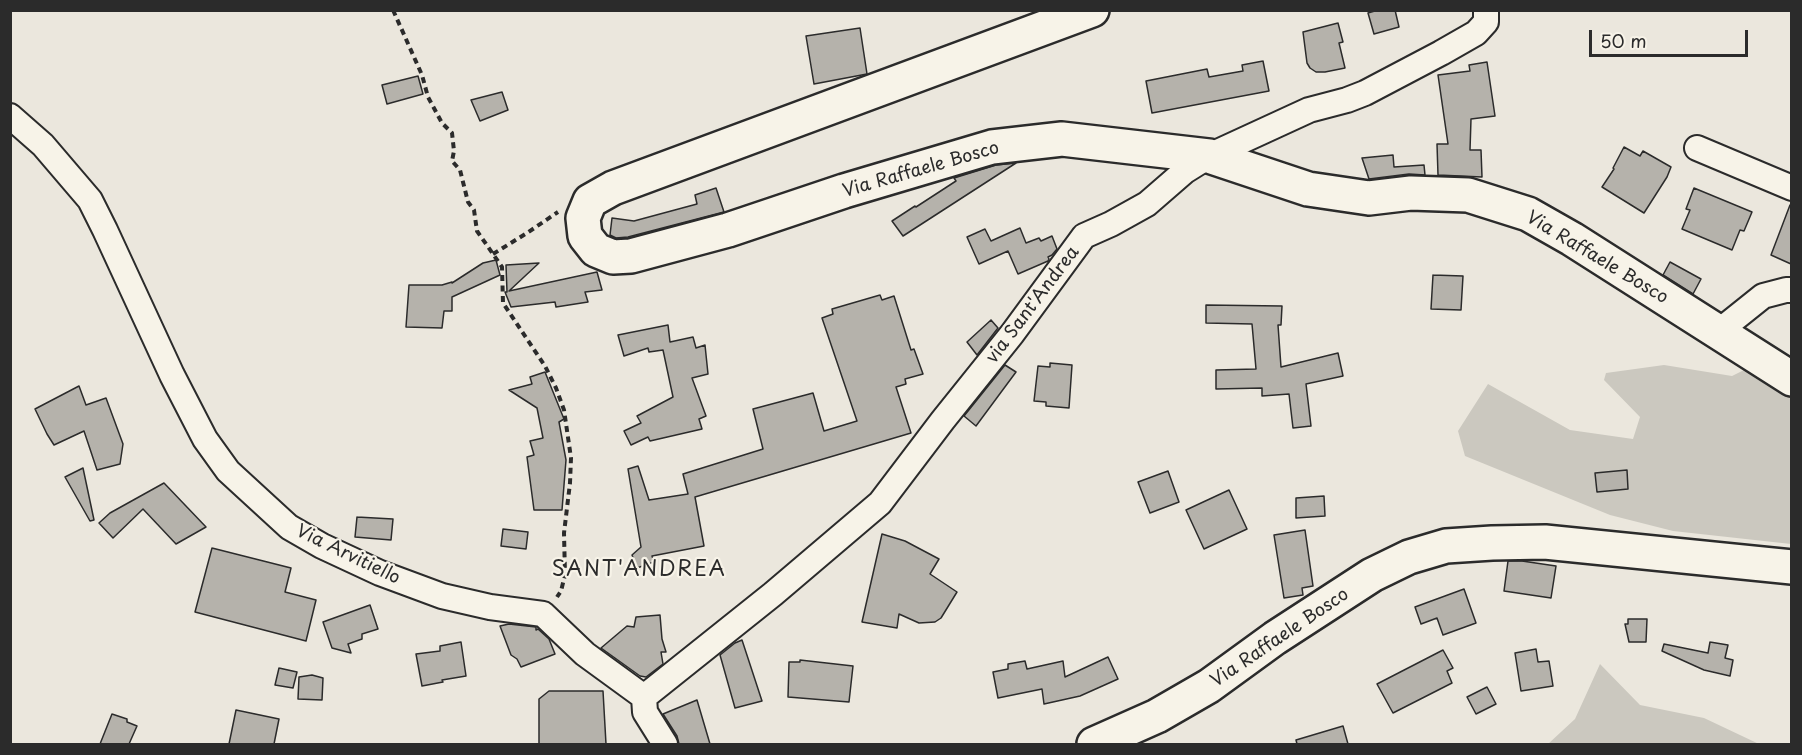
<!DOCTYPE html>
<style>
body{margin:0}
#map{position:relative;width:1802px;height:755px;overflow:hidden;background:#ebe7dd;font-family:"Playpen Sans",sans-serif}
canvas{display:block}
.frame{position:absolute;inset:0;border:12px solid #2b2b2b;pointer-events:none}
.scale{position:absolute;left:1589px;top:30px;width:159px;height:27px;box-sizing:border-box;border:3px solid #2b2b2b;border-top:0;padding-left:8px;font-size:18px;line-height:21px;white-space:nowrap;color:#2b2b2b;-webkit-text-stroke:4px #f7f3e8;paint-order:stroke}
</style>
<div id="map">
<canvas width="1802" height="755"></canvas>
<div class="frame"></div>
<div class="scale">50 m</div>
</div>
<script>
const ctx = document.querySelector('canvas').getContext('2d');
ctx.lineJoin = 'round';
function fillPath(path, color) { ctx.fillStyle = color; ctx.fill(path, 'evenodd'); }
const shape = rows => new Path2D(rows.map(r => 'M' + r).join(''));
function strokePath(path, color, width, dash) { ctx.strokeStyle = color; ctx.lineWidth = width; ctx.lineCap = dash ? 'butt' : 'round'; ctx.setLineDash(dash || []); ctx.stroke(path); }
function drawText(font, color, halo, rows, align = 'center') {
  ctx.font = font + ' "Playpen Sans",sans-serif'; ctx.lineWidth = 4.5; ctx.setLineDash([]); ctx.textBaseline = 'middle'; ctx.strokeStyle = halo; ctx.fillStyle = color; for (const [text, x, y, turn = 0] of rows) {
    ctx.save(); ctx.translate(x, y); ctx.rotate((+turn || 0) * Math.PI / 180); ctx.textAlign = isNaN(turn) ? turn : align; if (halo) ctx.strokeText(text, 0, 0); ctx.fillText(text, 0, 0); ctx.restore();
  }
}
const green = shape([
 [1664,365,1732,376,1746,369,1791,399,1791,544,1673,531,1610,515,1465,456,1458,431,1488,384,1570,430,1633,439,1640,417,1604,380,1606,373],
 [1600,664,1640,705,1704,718,1759,744,1548,744,1575,719]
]);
const building = shape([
 [1378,10,1395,10,1399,27,1374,34,1368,13,1378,10],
 [1338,23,1343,42,1339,43,1345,68,1325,72,1316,72,1310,68,1307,63,1303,32,1338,23],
 [860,28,867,74,814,84,806,36,860,28],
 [1263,61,1269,91,1152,113,1146,81,1207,69,1209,77,1243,71,1242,65,1263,61],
 [1487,62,1495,116,1471,119,1470,150,1481,150,1482,177,1438,175,1437,144,1448,144,1438,75,1470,71,1469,65,1487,62],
 [418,76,423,94,387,104,382,85,418,76],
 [502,92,508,110,480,121,471,100,502,92],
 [1624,147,1640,156,1643,151,1671,167,1667,177,1644,213,1602,187,1614,169,1613,168,1624,147],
 [1393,155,1394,167,1424,165,1425,175,1409,174,1369,179,1362,158,1393,155],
 [1016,163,903,236,892,221,915,206,916,207,956,181,954,178,996,165,1016,163],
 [716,188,724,212,628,237,616,238,610,235,612,218,634,221,697,204,695,195,716,188],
 [1694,188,1752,212,1744,231,1740,230,1732,250,1682,229,1690,210,1686,209,1694,188],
 [1790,205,1791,205,1791,264,1771,255,1790,205],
 [1020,228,1026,243,1039,238,1041,241,1052,236,1057,249,1052,255,1048,257,1049,259,1048,261,1018,274,1008,251,979,264,967,237,985,229,991,241,1020,228],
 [496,260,500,275,452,297,452,311,444,311,442,328,406,327,409,285,442,285,452,282,452,283,483,263,496,260],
 [1670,262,1701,279,1693,294,1663,275,1670,262],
 [539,263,509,291,597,272,602,290,585,292,588,302,556,307,555,302,511,307,505,292,507,292,506,265,539,263],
 [1433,275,1463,276,1461,310,1431,309,1433,275],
 [880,295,882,300,894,296,911,350,914,349,923,374,905,379,906,384,896,387,911,433,695,497,704,546,652,556,654,562,637,568,632,555,641,547,628,469,638,466,649,500,688,494,683,474,763,449,753,409,813,393,824,431,857,421,822,318,833,314,832,309,880,295],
 [1206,305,1282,306,1281,325,1278,325,1281,367,1338,353,1343,376,1306,384,1311,426,1293,428,1289,394,1262,396,1262,388,1216,389,1216,370,1256,369,1252,324,1206,323,1206,305],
 [991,320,998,328,977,355,967,342,991,320],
 [668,325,670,342,693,337,696,348,705,345,708,374,692,378,706,416,699,419,702,429,650,441,648,437,631,445,624,431,641,423,637,416,673,397,663,350,649,352,648,348,624,356,618,335,668,325],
 [1050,363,1072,365,1069,408,1046,406,1046,402,1034,401,1038,366,1050,367,1050,363],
 [1005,365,1016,372,976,426,964,416,1005,365],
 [545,372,564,419,559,422,566,460,562,510,534,510,527,457,534,455,530,441,543,438,537,408,509,390,532,384,530,377,545,372],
 [79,386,86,405,106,398,123,444,120,464,97,470,84,431,54,445,47,434,35,409,79,386],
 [83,468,94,520,90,521,65,477,83,468],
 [1627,470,1628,489,1597,492,1595,473,1627,470],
 [1168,471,1179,502,1150,513,1138,482,1168,471],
 [164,483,206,527,176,544,143,509,113,538,99,523,110,513,164,483],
 [1229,490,1247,529,1204,549,1186,510,1229,490],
 [1324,496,1325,516,1296,518,1296,498,1324,496],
 [357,517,393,519,391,540,355,537,357,517],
 [503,529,528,532,526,549,501,546,503,529],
 [1305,530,1313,586,1302,588,1303,595,1284,598,1274,535,1305,530],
 [882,534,905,541,939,559,930,574,957,592,941,618,935,622,919,623,899,614,897,628,862,622,882,534],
 [212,548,291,568,285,592,316,600,306,641,195,612,212,548],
 [1508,561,1522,561,1556,566,1551,598,1504,591,1508,561],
 [1464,589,1476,623,1443,635,1437,618,1421,624,1415,607,1464,589],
 [370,605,378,629,362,634,362,639,348,644,351,653,332,648,323,622,370,605],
 [660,615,662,639,666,652,661,652,663,664,646,677,640,676,601,648,627,626,634,627,636,617,660,615],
 [1628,619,1647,619,1646,642,1629,642,1625,624,1628,624,1628,619],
 [509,624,536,627,536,630,538,629,549,639,555,654,521,667,517,659,511,655,500,626,509,624],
 [742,640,762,701,735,708,720,655,735,643,742,640],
 [461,642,466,676,442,680,443,682,422,686,416,654,440,651,440,646,461,642],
 [1710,642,1728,645,1725,658,1733,660,1730,676,1704,670,1662,651,1664,644,1708,653,1710,642],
 [1536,649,1538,662,1549,661,1553,686,1521,691,1515,653,1536,649],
 [1443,650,1453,668,1447,671,1452,683,1393,713,1377,684,1443,650],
 [1108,657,1118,679,1080,696,1044,704,1042,689,998,698,993,672,1008,669,1008,664,1025,661,1027,669,1063,661,1065,677,1108,657],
 [800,660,853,666,849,702,788,697,789,662,800,662,800,660],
 [279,668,297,672,293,688,275,685,279,668],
 [312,675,323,678,322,700,298,699,299,677,312,675],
 [1487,687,1496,704,1476,714,1467,697,1487,687],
 [549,691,603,691,606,744,539,744,539,699,549,691],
 [697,700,710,744,679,744,677,736,663,714,697,700],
 [236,710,279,719,274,744,229,744,236,710],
 [112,714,127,719,127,722,137,726,129,744,100,744,112,714],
 [1343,726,1348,744,1297,744,1296,740,1343,726]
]);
const path = shape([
 [393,10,422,75,428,97,442,123,452,133,454,151,452,161,460,170,468,202,474,210,477,231,502,267,503,303,545,366,556,388,564,410,571,458,570,483,564,533,565,575,561,591,557,597],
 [493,254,527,233,558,212]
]);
const street = shape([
 [10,116,43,145,90,200,105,230,172,375,205,439,228,471,289,527,322,546,380,573,442,596,490,607,543,614,585,654,644,697,645,712,665,744],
 [1697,148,1792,188],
 [1718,332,1763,296,1786,290,1792,290],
 [644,697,773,594,880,503,943,420,1012,334,1084,236,1111,224,1147,204,1185,171,1209,156,1309,110,1347,100,1365,93,1441,53,1476,33,1486,22,1486,10]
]);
const secondary = shape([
 [1092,10,613,188,590,201,583,218,585,236,596,250,613,257,631,256,728,230,844,191,992,147,1062,139,1209,156,1308,189,1369,198,1411,193,1468,195,1528,214,1572,239,1792,379],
 [1094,744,1157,716,1209,686,1275,638,1372,575,1409,557,1446,546,1492,543,1545,542,1792,567]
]);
const streetNames = [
 ["Via Raffaele Bosco",921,170,-16],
 ["Via Raffaele Bosco",1597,258,31],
 ["via Sant'Andrea",1033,305,-53],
 ["Via Arvitiello",348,555,26],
 ["Via Raffaele Bosco",1280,638,-34]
];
const quarterNames = [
 ["SANT'ANDREA",639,570]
];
fillPath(green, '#cbc8bf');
fillPath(building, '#b5b2ab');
strokePath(building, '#2b2b2b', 1.5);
strokePath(street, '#2b2b2b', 28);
strokePath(secondary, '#2b2b2b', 38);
strokePath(path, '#2b2b2b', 4, [6, 4.5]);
strokePath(street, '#f7f3e8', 24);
strokePath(secondary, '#f7f3e8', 33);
drawText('18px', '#2b2b2b', '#f7f3e8', streetNames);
ctx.letterSpacing = '1.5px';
drawText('21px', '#2b2b2b', '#f7f3e8', quarterNames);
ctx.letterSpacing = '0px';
</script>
